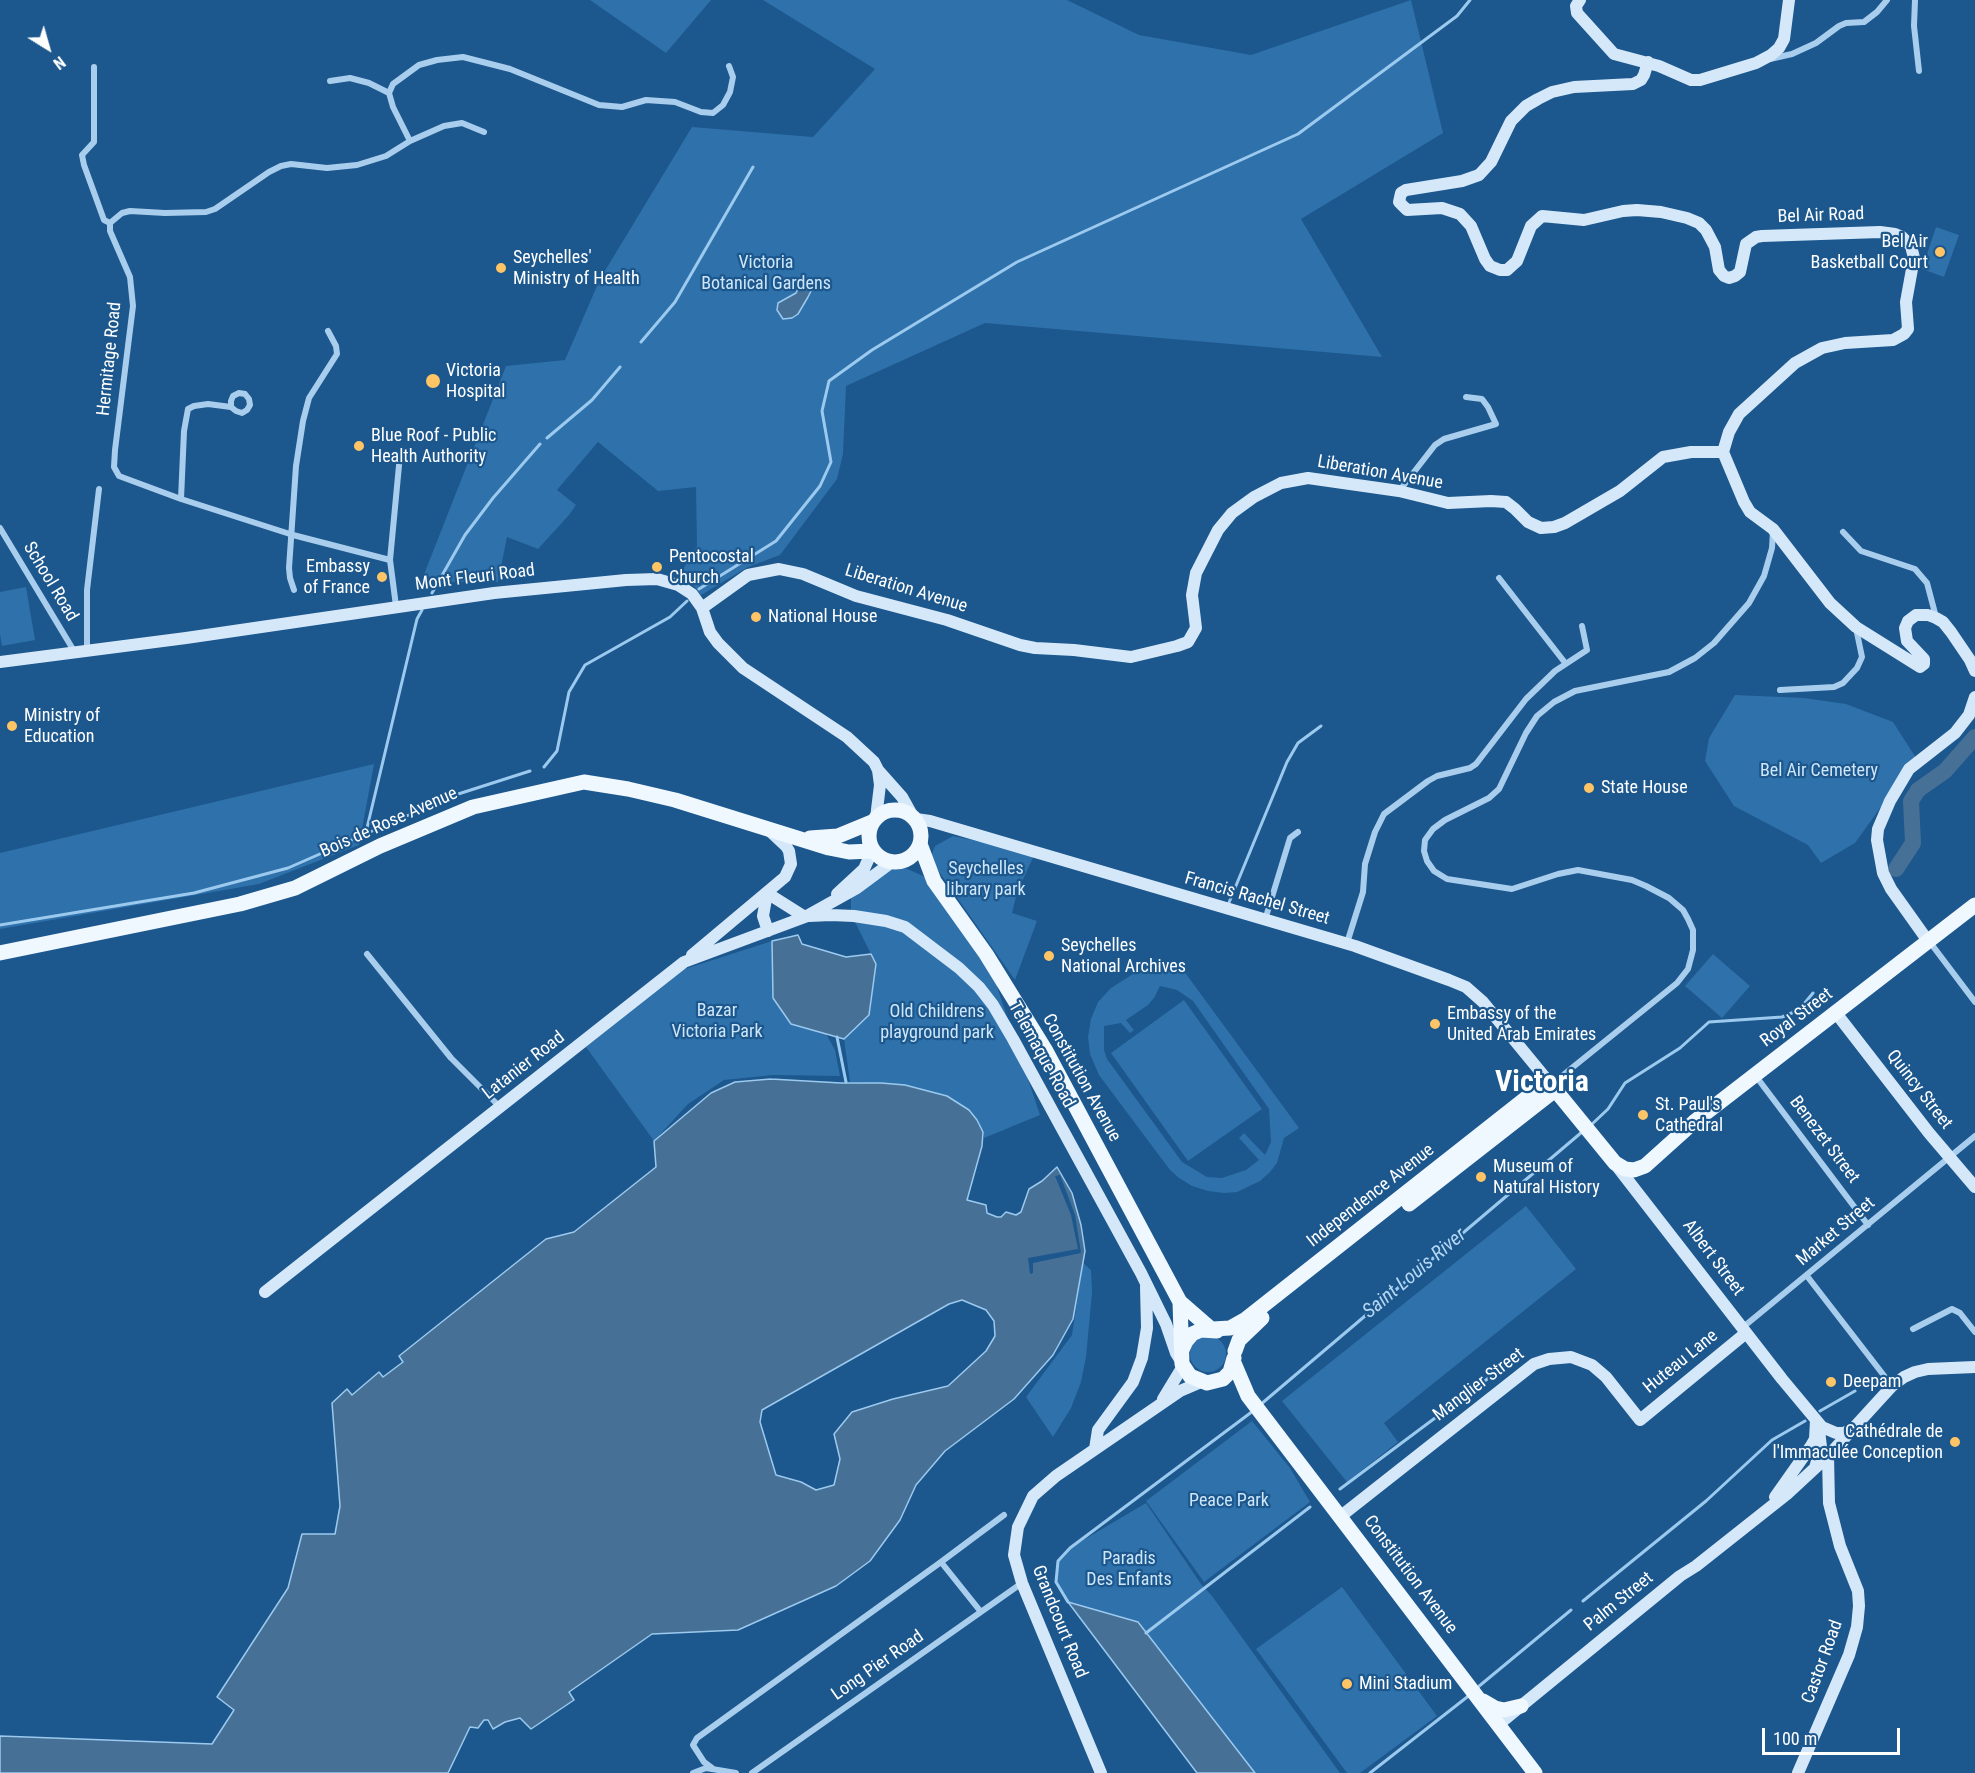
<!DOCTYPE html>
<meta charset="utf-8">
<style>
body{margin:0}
#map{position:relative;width:1975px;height:1773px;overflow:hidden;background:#1c578d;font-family:"Roboto Condensed",sans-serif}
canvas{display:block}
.north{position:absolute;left:18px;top:18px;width:60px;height:60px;-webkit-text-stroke:4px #1c578d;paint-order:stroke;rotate:143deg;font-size:16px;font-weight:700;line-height:24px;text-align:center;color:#fff}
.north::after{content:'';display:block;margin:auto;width:21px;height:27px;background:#fff;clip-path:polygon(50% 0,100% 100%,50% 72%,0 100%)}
.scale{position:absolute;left:1762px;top:1728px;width:138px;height:27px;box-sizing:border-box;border:3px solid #fff;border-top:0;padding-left:8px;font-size:18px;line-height:21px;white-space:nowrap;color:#fff;-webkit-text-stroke:4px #1c578d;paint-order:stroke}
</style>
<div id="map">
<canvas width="1975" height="1773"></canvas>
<div class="north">N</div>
<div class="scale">100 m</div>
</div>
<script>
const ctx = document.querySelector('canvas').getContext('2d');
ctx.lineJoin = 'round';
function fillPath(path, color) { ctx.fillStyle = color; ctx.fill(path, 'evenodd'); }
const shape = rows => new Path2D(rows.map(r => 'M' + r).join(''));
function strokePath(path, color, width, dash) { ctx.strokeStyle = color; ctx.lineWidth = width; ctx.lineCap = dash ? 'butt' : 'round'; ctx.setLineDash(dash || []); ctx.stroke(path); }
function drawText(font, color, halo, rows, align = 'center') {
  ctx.font = font + ' "Roboto Condensed",sans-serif'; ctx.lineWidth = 4.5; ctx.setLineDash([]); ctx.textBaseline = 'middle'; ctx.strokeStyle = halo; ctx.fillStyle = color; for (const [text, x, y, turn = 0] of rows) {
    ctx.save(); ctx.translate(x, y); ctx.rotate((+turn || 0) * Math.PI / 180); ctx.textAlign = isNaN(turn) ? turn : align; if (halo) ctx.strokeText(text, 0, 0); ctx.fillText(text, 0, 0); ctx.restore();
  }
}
const green = shape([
 [590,0,711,0,666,53],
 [763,0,1067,0,1139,35,1251,55,1411,0,1443,133,1301,219,1382,357,985,323,846,386,843,454,837,479,780,555,748,567,701,595,682,571,697,546,696,487,658,491,598,442,557,490,576,505,569,515,538,549,507,537,498,582,421,582,506,366,565,360,600,279,692,127,813,137,875,69],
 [1936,227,1959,235,1944,277,1922,269],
 [26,587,35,640,2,646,0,634,0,592],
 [1735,695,1804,698,1846,704,1893,722,1916,758,1855,843,1821,863,1808,845,1734,806,1705,761,1709,738],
 [374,764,359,845,259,884,0,929,0,853],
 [953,836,1035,853,1017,893,1012,913,1037,921,1015,980,930,859,935,846],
 [892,862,934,881,986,954,1040,1115,984,1138,983,1132,947,1096,905,1085,850,1082,844,1039,869,1015,876,964,851,914,851,894],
 [772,941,773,998,791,1024,826,1034,835,1050,840,1076,773,1075,724,1080,688,1104,654,1141,586,1047,685,969],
 [1713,954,1750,986,1722,1018,1685,986],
 [1178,963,1299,1128,1284,1138,1277,1163,1270,1172,1260,1181,1237,1192,1224,1193,1208,1191,1192,1186,1179,1178,1170,1170,1099,1075,1090,1054,1088,1037,1091,1019,1098,1002,1111,988,1133,974,1146,971,1167,972],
 [1160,986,1177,990,1193,1001,1269,1109,1271,1142,1265,1155,1244,1133,1239,1138,1259,1160,1246,1170,1222,1178,1207,1177,1182,1162,1107,1059,1104,1050,1104,1026,1121,1023,1130,1033,1134,1030,1126,1020,1148,1005,1154,998],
 [1184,1000,1262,1109,1188,1161,1111,1053],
 [1526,1206,1576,1269,1384,1423,1398,1442,1347,1482,1282,1401],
 [1083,1263,1091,1270,1092,1293,1086,1357,1081,1382,1071,1408,1053,1437,1026,1397,1072,1335],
 '1190 1354a18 18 0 1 1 36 0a18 18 0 1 1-36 0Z',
 [1252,1421,1290,1468,1310,1502,1204,1582,1146,1501],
 [1146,1503,1201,1584,1212,1596,1340,1773,1255,1773,1138,1622,1068,1602,1056,1582,1058,1561,1070,1548],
 [1342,1587,1437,1716,1360,1773,1347,1773,1256,1649]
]);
const water = shape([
 [800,283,811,286,812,289,808,297,798,314,792,318,783,319,777,310,778,303,796,293,798,289,798,284,800,283],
 [798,935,802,944,846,957,871,954,876,964,869,1015,844,1039,791,1024,773,998,772,941,798,935],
 [771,1079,841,1083,881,1083,905,1085,947,1096,969,1110,977,1120,983,1132,982,1146,967,1200,986,1205,987,1213,997,1217,1001,1217,1006,1212,1016,1215,1021,1212,1029,1189,1042,1181,1057,1167,1072,1193,1081,1225,1085,1251,1073,1319,1053,1355,1014,1399,945,1451,916,1485,900,1520,870,1561,836,1586,738,1630,652,1634,569,1692,574,1700,531,1729,520,1718,505,1722,493,1729,488,1720,484,1720,478,1728,470,1727,448,1773,0,1773,0,1736,212,1744,234,1710,217,1697,288,1588,302,1534,335,1534,340,1506,332,1403,347,1389,352,1395,379,1372,383,1377,403,1362,399,1356,546,1239,574,1232,656,1167,654,1141,711,1093,735,1082,771,1079],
 [962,1300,986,1310,994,1321,995,1336,986,1351,948,1386,893,1399,852,1412,834,1434,840,1459,834,1485,816,1490,801,1482,776,1475,760,1422,762,1410,949,1304,962,1300],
 [1068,1602,1138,1622,1255,1773,1197,1773,1068,1602]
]);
const pier = shape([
 [1060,1175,1075,1215,1081,1253,1033,1263,1033,1273,1030,1274,1028,1258,1078,1249,1071,1215,1055,1176]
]);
const stream = shape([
 [641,342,675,302,753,167],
 [547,438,592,400,620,367],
 [699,589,776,541,820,486,831,462,822,411,829,381,872,350,1017,262,1298,134,1457,16,1470,0],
 [432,593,465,535,493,498,540,444],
 [544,767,557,751,569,692,585,665,670,617,687,601],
 [366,832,417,619,422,610],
 [1228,905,1287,762,1298,743,1321,726],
 [0,925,194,893,288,868,452,796,530,771],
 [837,1037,846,1082],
 [1590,1126,1608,1109,1625,1083,1680,1048,1709,1022,1782,1017,1799,1010,1813,993],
 [1260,1405,1582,1132],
 [1820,1411,1855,1391],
 [1340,1489,1518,1356],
 [1583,1601,1706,1501,1772,1440,1805,1421],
 [1068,1602,1056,1582,1058,1561,1070,1548,1253,1411],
 [1146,1633,1310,1507],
 [1478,1687,1571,1610],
 [1370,1773,1471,1694]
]);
const river = shape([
 [1896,869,1913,843,1911,801,1918,790,1945,771,1975,737]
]);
const street = shape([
 [1915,0,1914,26,1919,71],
 [1770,59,1792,54,1816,43,1839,26,1846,23,1864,22,1877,12,1887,0],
 [94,67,94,142,82,155,84,165,104,220,110,223],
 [330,81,350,78,369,83,389,93],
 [410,141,393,107,389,93,393,84,419,65,437,60,463,57,510,69,599,105,622,107,646,100,675,102,701,112,713,113,723,105,730,92,733,77,729,66],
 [1400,490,1435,445,1444,439,1496,424,1488,407,1482,399,1466,397],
 [181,499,184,431,188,409,194,406,208,404,231,407,236,411,242,413,247,410,250,405,249,399,245,394,239,393,233,396,231,401,231,407],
 [0,528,74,651],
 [1843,532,1861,551,1915,569,1927,583,1936,617],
 [390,560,293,535,181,499,119,476,114,467,115,450,133,306,130,277,110,231,110,223,122,213,130,211,165,213,206,212,215,209,269,172,281,166,291,164,327,168,357,165,386,156,410,141,444,126,462,123,484,132],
 [1499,578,1566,664],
 [294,590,290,578,289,568,296,466,303,421,309,398,337,354,336,346,328,331],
 [396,606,390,560,400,455],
 [87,650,87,590,99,489],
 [1780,690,1834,687,1843,683,1857,668,1862,657,1856,628],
 [1265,920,1290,838,1298,832],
 [1929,941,1975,1002],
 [1347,943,1363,892,1365,864,1375,832,1384,814,1428,781,1437,776,1470,768,1476,764,1526,699,1555,671,1587,650,1582,626],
 [367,954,451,1058,500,1107],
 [1755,1075,1868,1225],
 [1557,1080,1677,983,1688,969,1693,950,1693,930,1688,919,1683,910,1669,898,1646,886,1632,880,1578,870,1558,874,1512,889,1447,879,1434,871,1427,861,1424,851,1425,840,1433,829,1445,820,1489,798,1499,789,1526,733,1537,716,1554,702,1575,691,1669,672,1695,658,1714,643,1749,603,1764,576,1772,548,1773,531],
 [1807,1276,1892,1386],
 [1742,1328,1975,1136],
 [1913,1329,1952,1309,1960,1313,1975,1332],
 [941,1562,1004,1515],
 [712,1768,704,1762,693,1745,697,1738,941,1562,981,1612],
 [693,1773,706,1768,736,1773],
 [752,1773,1022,1583]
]);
const secondary = shape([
 [1580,0,1576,6,1577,13,1614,54,1659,66,1691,80,1700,80,1756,63,1771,55,1779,48,1784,39,1789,0],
 [1648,62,1644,75,1641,80,1633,84,1574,87,1552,92,1538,99,1526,106,1511,121,1491,162,1479,175,1462,181,1406,190,1401,193,1399,202,1407,210,1442,208,1460,214,1471,226,1485,259,1490,266,1500,270,1507,270,1517,261,1531,226,1542,216,1584,220,1623,211,1637,210,1661,212,1687,218,1699,223,1706,230,1715,247,1719,270,1724,276,1729,278,1735,276,1740,272,1746,244,1756,237,1762,236,1880,232,1895,234,1902,237,1911,246,1914,258,1906,302,1908,329,1904,334,1893,340,1845,343,1822,348,1795,363,1739,414,1729,432,1723,452,1744,502,1750,512,1773,529,1830,603,1856,627,1920,667,1924,664,1924,659,1907,641,1905,628,1908,621,1916,615,1928,615,1936,618,1943,622,1951,632,1970,660,1975,671],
 [702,608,748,575,779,569,803,574,856,596,947,620,1020,645,1035,648,1074,650,1131,657,1177,646,1188,642,1196,628,1192,595,1196,573,1218,530,1232,513,1254,497,1281,483,1308,478,1399,491,1448,503,1491,501,1506,502,1515,509,1528,522,1541,528,1554,527,1565,523,1620,491,1663,457,1691,452,1723,452],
 [0,662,186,638,494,593,626,580,657,579,678,585,692,594,702,608,710,632,718,643,743,668,847,737,874,762,878,770,902,797,912,815],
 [876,818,880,785,878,770],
 [916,819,930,821,1355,946,1449,980,1466,987,1483,1002,1548,1081],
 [837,894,864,869,872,851],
 [809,916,831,915,854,916,886,921,905,927,959,968,979,987,993,1005,1013,1039,1141,1273,1166,1324,1176,1353,1181,1361],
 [768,931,763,916,767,893,805,917],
 [1928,941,1891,889,1883,873,1877,840,1878,829,1890,801,1909,769,1955,733,1969,715,1975,697],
 [692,955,785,877,791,864,789,851,786,846,770,831],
 [1836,1013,1929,1133,1975,1187],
 [1616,1165,1782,1379,1822,1427,1836,1433,1844,1433,1853,1428],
 [265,1292,684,962,805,917,857,888,892,862],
 [1163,1399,1183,1366],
 [1095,1449,1098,1430,1133,1382,1142,1358,1147,1328,1146,1286],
 [1815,1468,1821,1447,1819,1430],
 [1775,1497,1811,1446,1815,1439,1816,1420],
 [1341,1516,1534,1364,1549,1359,1571,1357,1592,1365,1606,1377,1640,1420,1746,1333],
 [1499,1724,1680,1576,1696,1566,1787,1494,1828,1456,1892,1386,1904,1377,1915,1372,1928,1369,1975,1367],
 [1101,1773,1022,1583,1014,1555,1018,1527,1033,1496,1056,1476,1180,1391,1201,1382],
 [1798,1773,1849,1655,1857,1627,1859,1606,1858,1591,1840,1546,1829,1503,1828,1456]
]);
const primary = shape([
 '869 836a26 26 0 1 1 52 0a26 26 0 1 1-52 0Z',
 [810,838,838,836,872,822],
 [920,844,934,881,986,954,1046,1051,1180,1302,1211,1329],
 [0,953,240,904,295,888,380,846,473,807,584,782,628,789,675,800,829,848,849,852,872,851],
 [1409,1204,1555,1090],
 [1180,1302,1182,1364,1190,1376,1207,1383,1223,1379,1230,1372,1234,1358],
 [1213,1329,1230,1328,1246,1319,1548,1081,1615,1163,1625,1169,1634,1170,1645,1166,1694,1122,1975,905],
 [1182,1350,1186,1341,1192,1334,1201,1330,1217,1331],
 [1235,1351,1239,1340,1262,1318],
 [1234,1363,1248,1396,1535,1773],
 [1483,1701,1495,1708,1504,1710,1521,1706]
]);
const markers = [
 [1940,252,6,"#fec466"],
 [501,268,6,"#fec466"],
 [433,381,8,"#fec466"],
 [359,446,6,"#fec466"],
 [657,567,6,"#fec466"],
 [382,577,6,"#fec466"],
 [756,617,6,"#fec466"],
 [12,726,6,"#fec466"],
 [1589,788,6,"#fec466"],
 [1049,956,6,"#fec466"],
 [1435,1024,6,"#fec466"],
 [1643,1115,6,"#fec466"],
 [1481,1177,6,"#fec466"],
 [1831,1382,6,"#fec466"],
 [1955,1442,6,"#fec466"],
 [1347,1684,6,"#fec466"]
];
const streetNames = [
 ["Bel Air Road",1821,216,-2],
 ["Hermitage Road",110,359,-84],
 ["Liberation Avenue",1380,473,10],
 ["Mont Fleuri Road",475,578,-7],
 ["School Road",50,582,59],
 ["Liberation Avenue",906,589,17],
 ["Bois de Rose Avenue",389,823,-24],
 ["Francis Rachel Street",1257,899,16],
 ["Royal Street",1797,1018,-37],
 ["Telemaque Road",1041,1055,61],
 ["Latanier Road",524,1066,-38],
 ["Constitution Avenue",1081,1078,61],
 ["Quincy Street",1919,1090,52],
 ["Benezet Street",1824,1140,53],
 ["Independence Avenue",1371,1196,-38],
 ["Market Street",1836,1232,-40],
 ["Albert Street",1713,1258,53],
 ["Huteau Lane",1681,1362,-39],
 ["Manglier Street",1479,1385,-37],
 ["Constitution Avenue",1410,1575,53],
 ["Palm Street",1619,1602,-39],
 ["Grandcourt Road",1059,1622,68],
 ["Castor Road",1823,1662,-70],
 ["Long Pier Road",878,1666,-35]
];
const poiNames = [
 ["Bel Air",1928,242,"right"],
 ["Basketball Court",1928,263,"right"],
 ["Seychelles'",513,258],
 ["Ministry of Health",513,279],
 ["Victoria",446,371],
 ["Hospital",446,392],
 ["Blue Roof - Public",371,436],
 ["Health Authority",371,457],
 ["Pentocostal",669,557],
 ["Church",669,578],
 ["Embassy",370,567,"right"],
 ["of France",370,588,"right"],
 ["National House",768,617],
 ["Ministry of",24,716],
 ["Education",24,737],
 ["State House",1601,788],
 ["Seychelles",1061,946],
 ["National Archives",1061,967],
 ["Embassy of the",1447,1014],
 ["United Arab Emirates",1447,1035],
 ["St. Paul's",1655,1105],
 ["Cathedral",1655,1126],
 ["Museum of",1493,1167],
 ["Natural History",1493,1188],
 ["Deepam",1843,1382],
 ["Cathédrale de",1943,1432,"right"],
 ["l'Immaculée Conception",1943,1453,"right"],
 ["Mini Stadium",1359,1684]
];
const parkNames = [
 ["Victoria",766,263],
 ["Botanical Gardens",766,284],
 ["Bel Air Cemetery",1819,771],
 ["Seychelles",986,869],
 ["library park",986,890],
 ["Bazar",717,1011],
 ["Victoria Park",717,1032],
 ["Old Childrens",937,1012],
 ["playground park",937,1033],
 ["Peace Park",1229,1501],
 ["Paradis",1129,1559],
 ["Des Enfants",1129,1580]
];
const waterNames = [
 ["Saint Louis River",1415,1274,-40]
];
const townNames = [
 ["Victoria",1542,1083]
];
fillPath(green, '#2f71ab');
fillPath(water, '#477097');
strokePath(water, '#9ccaef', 1.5);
fillPath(pier, '#1c578d');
strokePath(stream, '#9ccaef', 3);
strokePath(river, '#477097', 16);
strokePath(street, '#a9ceed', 6);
strokePath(secondary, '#d5e8fa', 12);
strokePath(primary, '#eff7ff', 15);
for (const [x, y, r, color] of markers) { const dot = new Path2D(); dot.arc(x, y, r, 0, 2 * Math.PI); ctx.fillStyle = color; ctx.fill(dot); strokePath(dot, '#1c578d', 2); }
drawText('18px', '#fff', '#1c578d', streetNames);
drawText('18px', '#fff', '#1c578d', poiNames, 'left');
drawText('18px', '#cee6f9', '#1c578d', parkNames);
drawText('italic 20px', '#b4d7f4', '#1c578d', waterNames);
drawText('bold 30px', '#fff', '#1c578d', townNames);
</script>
